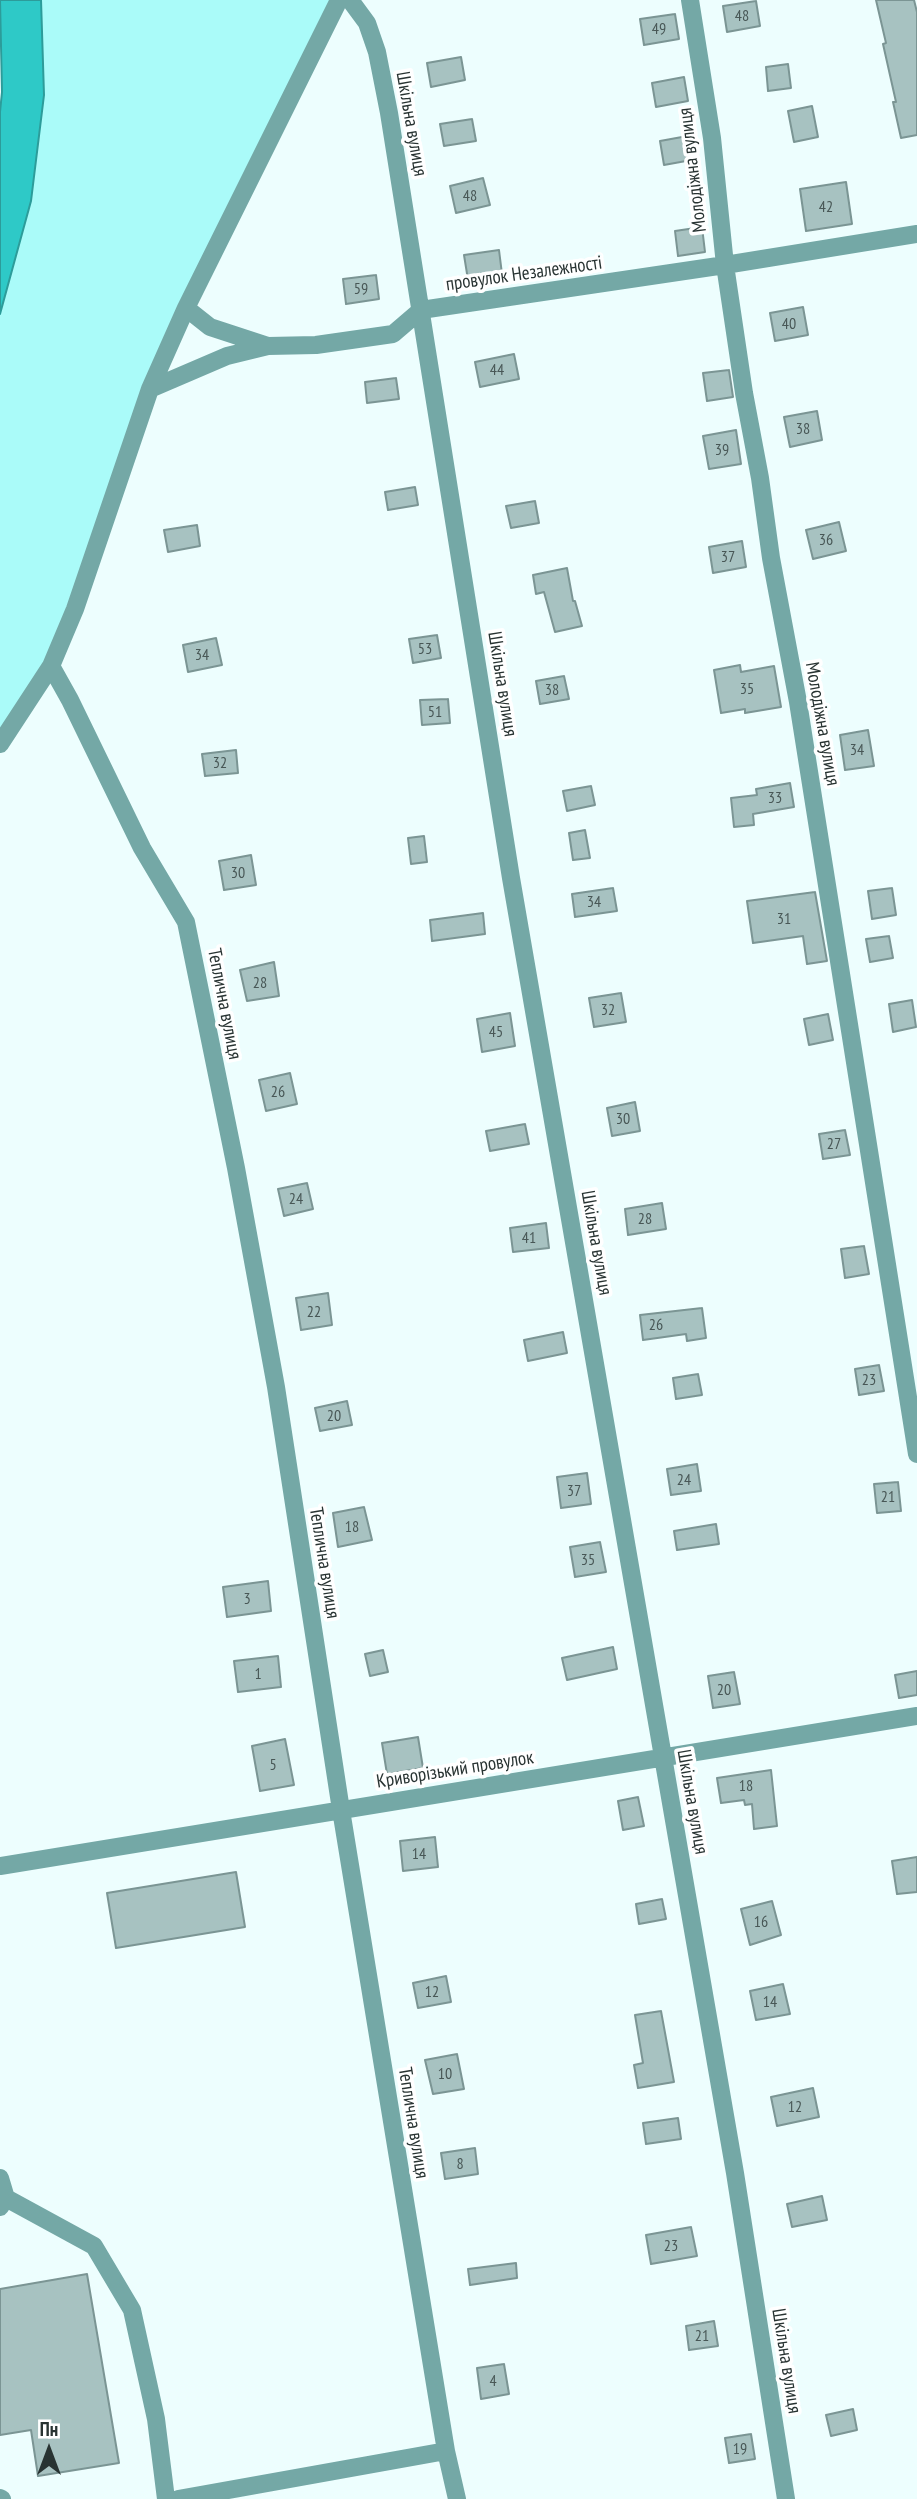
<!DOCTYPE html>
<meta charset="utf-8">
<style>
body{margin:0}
#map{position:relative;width:917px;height:2499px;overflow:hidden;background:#edfefe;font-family:"PT Sans Narrow",sans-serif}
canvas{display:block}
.north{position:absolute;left:14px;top:2415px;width:70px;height:70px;-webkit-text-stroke:5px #fff;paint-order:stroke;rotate:0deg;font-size:19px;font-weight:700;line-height:28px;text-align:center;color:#283332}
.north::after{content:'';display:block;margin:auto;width:24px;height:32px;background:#283332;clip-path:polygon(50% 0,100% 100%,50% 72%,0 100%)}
</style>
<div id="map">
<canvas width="917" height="2499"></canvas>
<div class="north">Пн</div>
</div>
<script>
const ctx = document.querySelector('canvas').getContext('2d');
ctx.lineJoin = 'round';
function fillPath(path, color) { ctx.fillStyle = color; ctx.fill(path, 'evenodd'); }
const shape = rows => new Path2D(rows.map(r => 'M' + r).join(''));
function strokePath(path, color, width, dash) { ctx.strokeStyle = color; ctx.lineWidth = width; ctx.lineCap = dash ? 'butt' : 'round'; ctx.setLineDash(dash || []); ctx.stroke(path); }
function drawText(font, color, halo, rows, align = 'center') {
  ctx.font = font + ' "PT Sans Narrow",sans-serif'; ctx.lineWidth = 7; ctx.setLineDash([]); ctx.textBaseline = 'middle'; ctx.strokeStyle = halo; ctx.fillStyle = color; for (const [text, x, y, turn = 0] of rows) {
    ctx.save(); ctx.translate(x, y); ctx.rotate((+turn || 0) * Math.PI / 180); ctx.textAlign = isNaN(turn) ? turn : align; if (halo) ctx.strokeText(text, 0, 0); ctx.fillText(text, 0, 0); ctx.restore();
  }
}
const green = shape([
 [41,0,339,0,186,308,75,609,0,744,0,314,31,201,44,95]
]);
const water = shape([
 [0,0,41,0,44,95,31,201,0,314,0,112,2,92,0,0]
]);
const building = shape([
 [876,0,914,0,917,12,917,135,901,138,893,102,896,102,883,44,886,43,876,0],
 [756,1,760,26,727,32,723,6,756,1],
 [675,14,679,39,644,45,640,19,675,14],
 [461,57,465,80,431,87,427,63,461,57],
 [788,64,791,88,768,91,766,67,788,64],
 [684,77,688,101,656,107,652,83,684,77],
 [812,106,818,137,794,142,788,111,812,106],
 [472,119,476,141,444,146,440,124,472,119],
 [693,135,697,159,664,165,660,141,693,135],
 [483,178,490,205,456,213,450,186,483,178],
 [846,182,852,224,806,231,800,189,846,182],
 [702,227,705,252,678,256,675,231,702,227],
 [499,250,503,282,469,286,464,255,499,250],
 [376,275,379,299,346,304,343,279,376,275],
 [803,307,808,335,775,341,770,313,803,307],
 [514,354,519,379,480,387,475,362,514,354],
 [729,370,733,397,707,401,703,373,729,370],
 [396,378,399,399,367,403,365,382,396,378],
 [817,411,822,440,790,447,784,417,817,411],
 [736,430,741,464,709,469,703,436,736,430],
 [415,487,418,505,388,510,385,492,415,487],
 [535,501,539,523,511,528,506,506,535,501],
 [839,522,846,551,813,559,806,530,839,522],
 [197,525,200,546,168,552,164,530,197,525],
 [742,541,746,567,713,573,709,547,742,541],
 [567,568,573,601,575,601,582,626,555,632,544,592,536,594,533,575,567,568],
 [437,635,441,658,413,663,409,639,437,635],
 [216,638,222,665,188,672,183,645,216,638],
 [740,665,741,672,774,666,781,707,745,713,745,709,721,713,714,670,740,665],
 [564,676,569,699,540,704,536,681,564,676],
 [448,699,450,723,422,725,420,700,448,699],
 [868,730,874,766,845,770,840,735,868,730],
 [236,750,238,773,205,776,202,754,236,750],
 [790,783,794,807,753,814,754,825,734,827,731,798,757,795,756,789,790,783],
 [591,786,595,805,567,811,563,791,591,786],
 [585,830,590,858,573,860,569,833,585,830],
 [424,836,427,862,411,864,408,838,424,836],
 [251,855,256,885,224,890,219,861,251,855],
 [613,888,617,911,575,917,572,894,613,888],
 [892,888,896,915,872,919,868,891,892,888],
 [815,892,827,961,807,964,803,936,753,943,747,901,815,892],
 [483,913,485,934,432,941,430,920,483,913],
 [889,936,893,958,870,962,866,939,889,936],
 [274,962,279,996,247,1001,240,970,274,962],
 [621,993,626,1022,594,1027,589,998,621,993],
 [912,1000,916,1027,893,1032,889,1004,912,1000],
 [510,1013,515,1046,482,1052,477,1019,510,1013],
 [828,1014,833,1040,809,1045,804,1019,828,1014],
 [290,1073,297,1104,266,1111,259,1080,290,1073],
 [635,1102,640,1131,612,1136,607,1108,635,1102],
 [525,1124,529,1144,490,1151,486,1131,525,1124],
 [845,1130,850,1155,823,1159,819,1134,845,1130],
 [307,1183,313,1209,284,1216,278,1189,307,1183],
 [662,1203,666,1229,628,1235,625,1209,662,1203],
 [546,1223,549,1248,513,1252,510,1228,546,1223],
 [864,1246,869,1274,845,1278,841,1249,864,1246],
 [328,1293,332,1325,301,1330,296,1298,328,1293],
 [702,1308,706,1338,687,1341,686,1334,643,1340,640,1315,702,1308],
 [563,1332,567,1353,528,1361,524,1340,563,1332],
 [879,1365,884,1391,859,1395,855,1369,879,1365],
 [698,1374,702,1395,676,1399,673,1378,698,1374],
 [347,1401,352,1425,320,1431,315,1408,347,1401],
 [697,1464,701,1491,671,1495,667,1469,697,1464],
 [587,1473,591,1504,561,1508,557,1477,587,1473],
 [898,1482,901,1511,877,1513,874,1484,898,1482],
 [364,1507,372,1540,338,1547,333,1513,364,1507],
 [716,1524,719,1544,677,1550,674,1531,716,1524],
 [600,1542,606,1572,575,1577,570,1547,600,1542],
 [268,1581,271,1611,227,1617,223,1587,268,1581],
 [613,1647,617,1669,567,1680,562,1658,613,1647],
 [383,1650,388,1672,370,1676,365,1654,383,1650],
 [278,1656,281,1687,238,1692,234,1661,278,1656],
 [917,1671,917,1695,899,1698,895,1675,917,1671],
 [734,1672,740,1704,713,1708,708,1676,734,1672],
 [418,1737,423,1768,387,1774,382,1743,418,1737],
 [285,1739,294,1785,260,1791,252,1746,285,1739],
 [771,1770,777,1826,754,1829,752,1804,745,1805,744,1800,721,1803,717,1778,771,1770],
 [638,1797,644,1826,623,1830,618,1801,638,1797],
 [435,1837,438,1867,403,1871,400,1841,435,1837],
 [917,1857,917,1892,897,1894,892,1861,917,1857],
 [236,1872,245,1927,116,1948,107,1893,236,1872],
 [662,1899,666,1919,639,1924,636,1904,662,1899],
 [772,1901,781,1935,750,1945,741,1909,772,1901],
 [446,1976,451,2002,418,2008,413,1983,446,1976],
 [783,1984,790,2014,756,2020,750,1991,783,1984],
 [661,2011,674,2082,638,2088,634,2065,643,2063,635,2015,661,2011],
 [457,2054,464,2089,433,2094,425,2060,457,2054],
 [813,2088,819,2117,777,2126,771,2097,813,2088],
 [678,2118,681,2139,646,2144,643,2123,678,2118],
 [475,2148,478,2174,445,2179,441,2153,475,2148],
 [822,2196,827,2220,792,2227,787,2204,822,2196],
 [691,2227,697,2256,651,2264,646,2235,691,2227],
 [516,2263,517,2278,470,2285,468,2269,516,2263],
 [87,2274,119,2463,38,2476,31,2430,0,2435,0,2289,87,2274],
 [714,2321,718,2346,689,2350,686,2326,714,2321],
 [504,2364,509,2394,481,2399,477,2368,504,2364],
 [853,2409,857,2430,831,2436,826,2415,853,2409],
 [751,2434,755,2459,729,2463,725,2438,751,2434]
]);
const minor = shape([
 [350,0,367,23,377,52,389,113,511,878,735,2173,786,2499],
 [690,0,712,138,725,265,744,393,760,478,771,558,798,702,917,1454],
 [186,308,210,327,268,346],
 [150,389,227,356,268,346,316,345,393,334,421,310,725,265,917,234],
 [51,666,70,700,142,848,186,922,236,1168,276,1387,341,1810,446,2451,457,2499],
 [0,744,51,666,75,609,150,389,186,308,339,0],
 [0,1866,917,1716],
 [0,2178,6,2198,0,2207],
 [6,2198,94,2246,132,2310,156,2419,166,2499],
 [0,2498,2,2499],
 [178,2499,446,2451]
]);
const numberNames = [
 ["48",742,16],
 ["49",659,29],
 ["48",470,196],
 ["42",826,207],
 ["59",361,289],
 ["40",789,324],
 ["44",497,370],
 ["38",803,429],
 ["39",722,450],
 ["36",826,540],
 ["37",728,557],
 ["53",425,649],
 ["34",202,655],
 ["35",747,689],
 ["38",552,690],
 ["51",435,712],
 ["34",857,750],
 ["32",220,763],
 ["33",775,798],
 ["30",238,873],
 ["34",594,902],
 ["31",784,919],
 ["28",260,983],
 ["32",608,1010],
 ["45",496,1032],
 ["26",278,1092],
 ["30",623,1119],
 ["27",834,1144],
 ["24",296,1199],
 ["28",645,1219],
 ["41",529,1238],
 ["22",314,1312],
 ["26",656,1325],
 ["23",869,1380],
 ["20",334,1416],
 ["24",684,1480],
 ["37",574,1491],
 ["21",888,1497],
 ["18",352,1527],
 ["35",588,1560],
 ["3",247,1599],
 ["1",258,1674],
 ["20",724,1690],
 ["5",273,1765],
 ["18",746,1786],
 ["14",419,1854],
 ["16",761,1922],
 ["12",432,1992],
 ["14",770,2002],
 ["10",445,2074],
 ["12",795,2107],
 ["8",460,2164],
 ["23",671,2246],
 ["21",702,2336],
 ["4",493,2381],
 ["19",740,2449]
];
const streetNames = [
 ["Шкільна вулиця",411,124,80],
 ["Молодіжна вулиця",693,170,-97],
 ["провулок Незалежності",524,274,-8],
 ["Шкільна вулиця",502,684,81],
 ["Молодіжна вулиця",822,724,80],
 ["Теплична вулиця",224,1004,79],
 ["Шкільна вулиця",596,1243,80],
 ["Теплична вулиця",324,1563,81],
 ["Криворізький провулок",455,1770,-9],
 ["Шкільна вулиця",692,1802,80],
 ["Теплична вулиця",413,2123,81],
 ["Шкільна вулиця",786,2361,81]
];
fillPath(green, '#aafbf9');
fillPath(water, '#2ec9c7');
strokePath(water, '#2c9c9a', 2);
fillPath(building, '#a7c2c1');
strokePath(building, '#7b9594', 2);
strokePath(minor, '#74a8a6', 18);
drawText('16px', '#485756', null, numberNames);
drawText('19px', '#283332', '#fff', streetNames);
</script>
